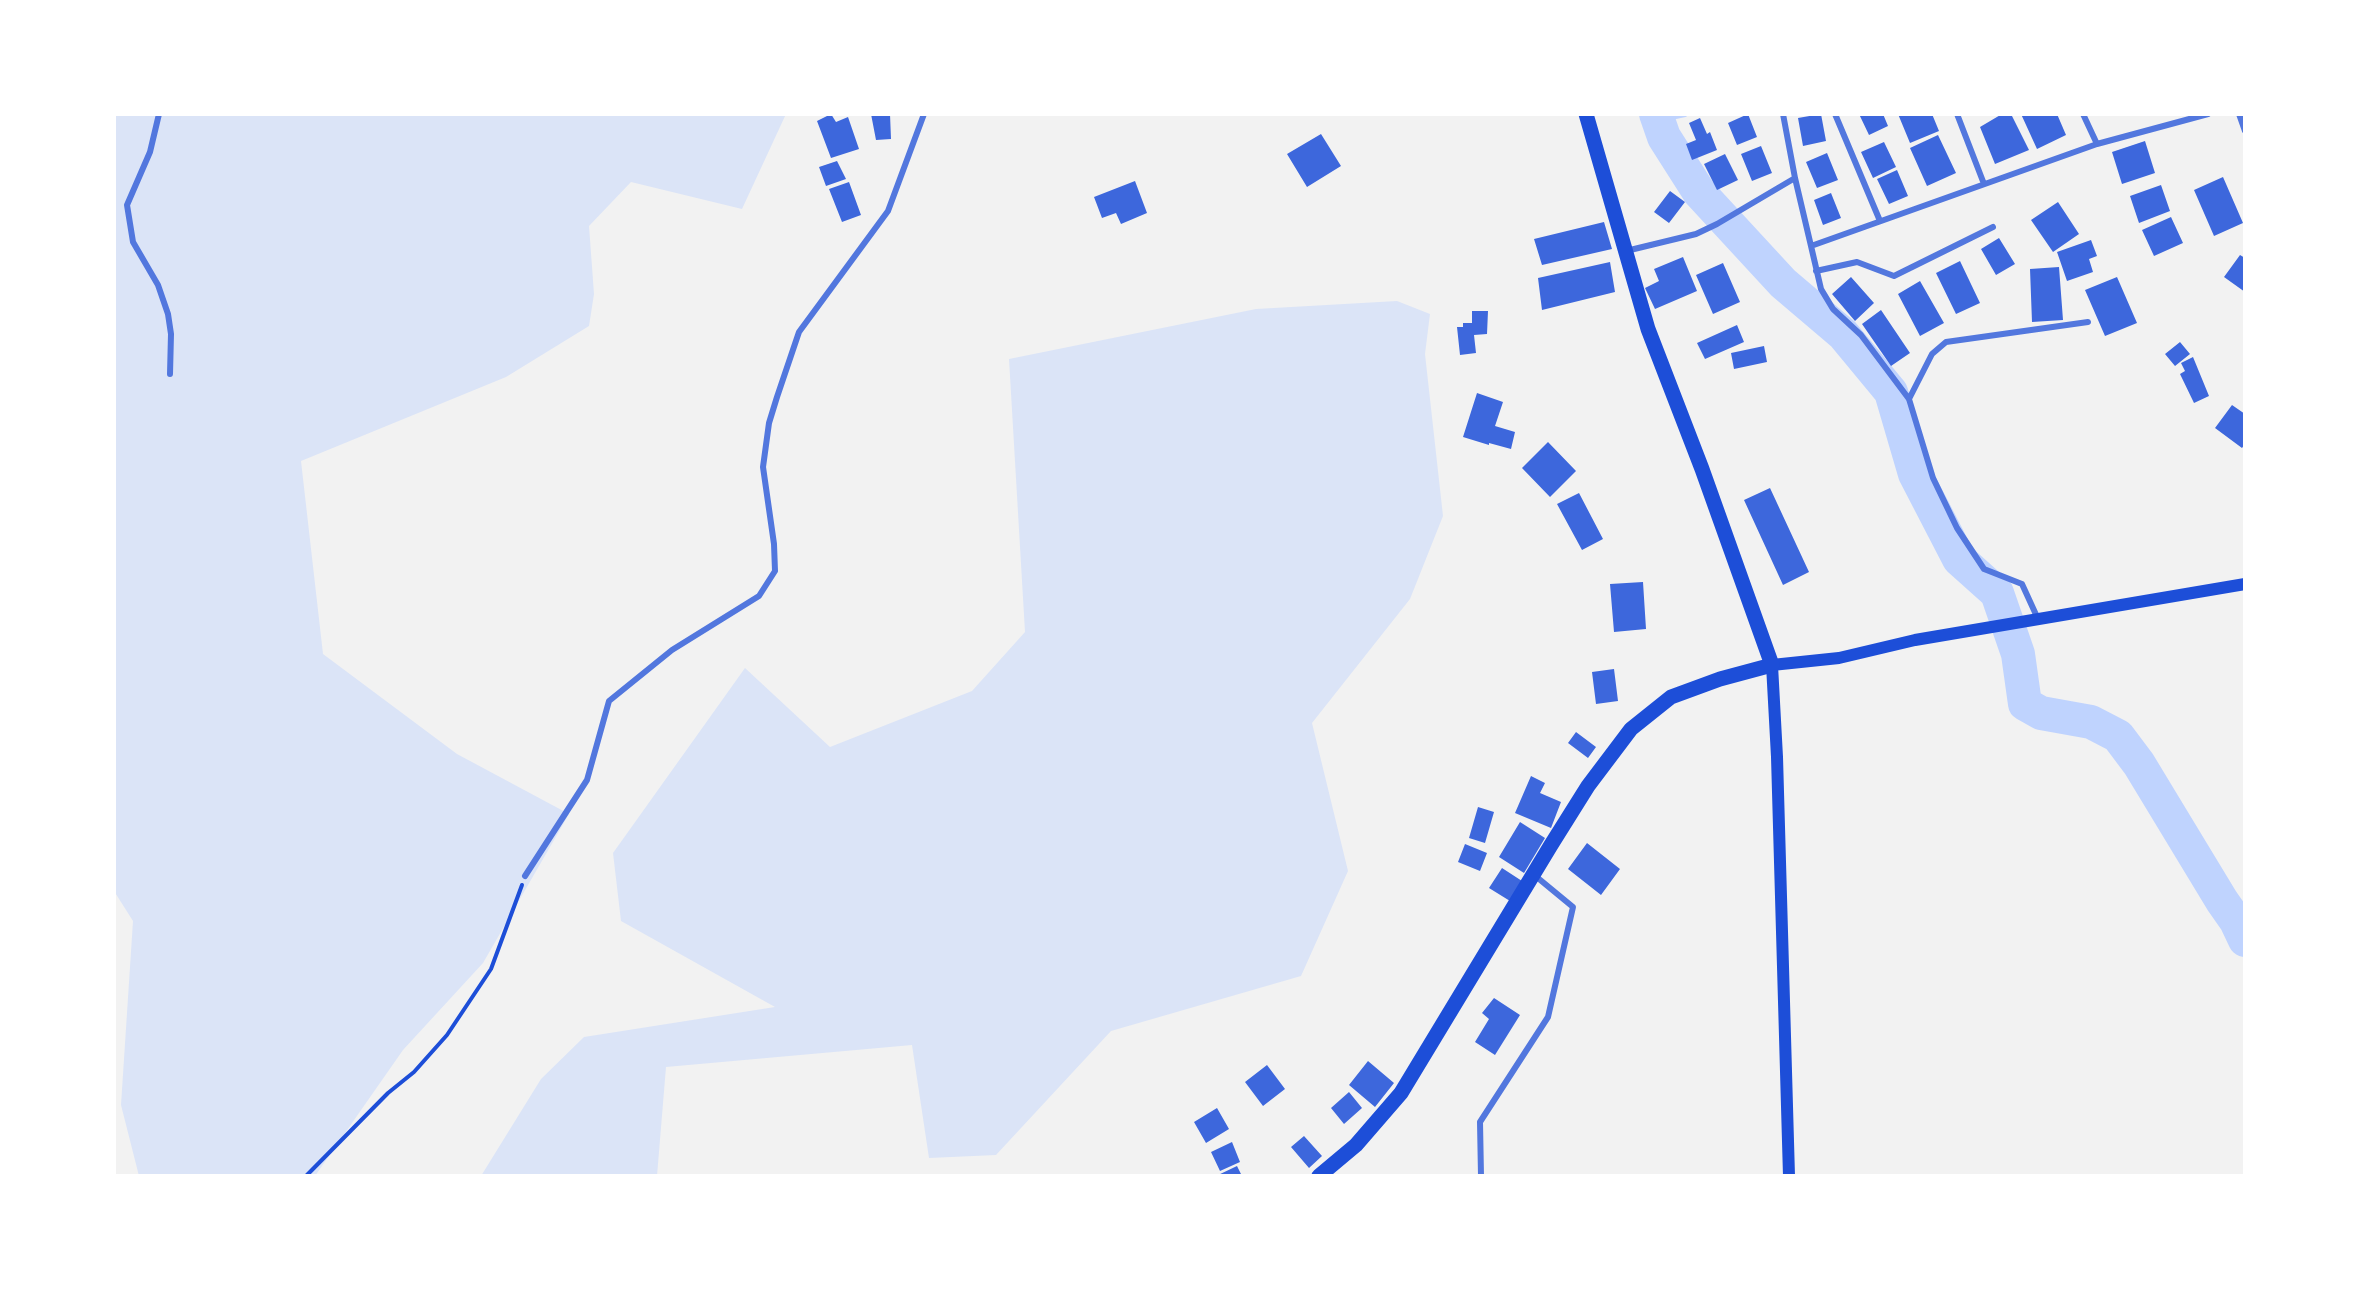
<!DOCTYPE html>
<style>
body{margin:0}
#map{position:relative;width:2359px;height:1290px;overflow:hidden;background:#f2f2f2;font-family:"Golos Text",sans-serif}
canvas{display:block}
.frame{position:absolute;inset:0;border:116px solid #fff;pointer-events:none}
</style>
<div id="map">
<canvas width="2359" height="1290"></canvas>
<div class="frame"></div>
</div>
<script>
const ctx = document.querySelector('canvas').getContext('2d');
ctx.lineJoin = 'round';
function fillPath(path, color) { ctx.fillStyle = color; ctx.fill(path, 'evenodd'); }
const shape = rows => new Path2D(rows.map(r => 'M' + r).join(''));
function strokePath(path, color, width, dash) { ctx.strokeStyle = color; ctx.lineWidth = width; ctx.lineCap = dash ? 'butt' : 'round'; ctx.setLineDash(dash || []); ctx.stroke(path); }
const green = shape([
 [114,114,786,114,742,209,631,182,589,226,594,294,589,326,506,377,301,461,323,654,457,754,569,814,483,963,403,1050,315,1176,139,1176,121,1105,133,921,114,891],
 [1397,301,1430,314,1425,354,1443,516,1410,599,1312,723,1348,871,1301,976,1111,1031,996,1155,929,1158,912,1045,666,1067,657,1176,481,1176,541,1079,584,1037,775,1007,621,921,613,853,745,668,830,747,972,691,1025,632,1009,359,1256,309]
]);
const stream = shape([
 [1657,120,1685,114]
]);
const river = shape([
 [1656,114,1664,137,1699,192,1783,283,1843,334,1891,392,1915,474,1959,559,1997,593,2018,654,2025,704,2041,713,2091,722,2118,736,2139,764,2222,901,2236,921,2245,940]
]);
const building = shape([
 [831,114,836,122,848,117,859,149,831,158,817,121],
 [871,114,890,114,891,139,876,140],
 [1748,114,1757,137,1737,145,1728,123],
 [1821,114,1826,141,1803,146,1798,118],
 [1859,114,1883,114,1888,126,1869,135],
 [1898,114,1932,114,1939,131,1910,143],
 [2002,114,2011,114,2029,150,1995,164,1980,127],
 [2021,114,2057,114,2066,135,2037,149],
 [1700,118,1707,134,1710,132,1717,150,1692,160,1686,144,1696,140,1689,123],
 [1321,134,1341,166,1307,187,1287,154],
 [1938,135,1956,173,1927,186,1910,148],
 [2145,141,2155,173,2122,184,2112,152],
 [1884,142,1896,167,1873,178,1861,152],
 [1761,146,1772,173,1752,181,1741,154],
 [1827,153,1838,180,1817,188,1806,162],
 [1725,154,1738,180,1717,190,1704,164],
 [837,161,846,179,826,186,819,167],
 [1897,170,1908,196,1889,204,1877,179],
 [2223,177,2243,223,2214,236,2194,190],
 [1135,181,1147,213,1121,224,1116,213,1102,218,1094,197],
 [849,182,861,215,842,222,829,189],
 [2161,185,2170,211,2139,223,2130,196],
 [1670,191,1685,202,1669,223,1654,212],
 [1831,193,1841,218,1823,225,1814,200],
 [2058,202,2079,234,2053,252,2031,220],
 [2171,217,2183,243,2154,256,2142,230],
 [1604,222,1612,249,1542,265,1534,239],
 [1999,238,2015,264,1996,275,1981,249],
 [2091,240,2097,256,2089,259,2093,272,2067,281,2057,252],
 [2240,255,2245,258,2245,292,2224,277],
 [1683,257,1697,291,1655,309,1645,288,1659,281,1654,269],
 [1960,261,1980,303,1956,314,1936,273],
 [1610,262,1615,292,1542,310,1538,278],
 [1723,263,1740,302,1713,314,1696,275],
 [2059,267,2063,320,2032,322,2030,269],
 [1851,277,1874,303,1855,321,1832,294],
 [2117,277,2137,323,2105,336,2085,290],
 [1920,281,1944,323,1920,336,1898,294],
 [1881,310,1910,353,1891,366,1862,324],
 [1472,311,1488,311,1487,334,1474,335,1476,353,1460,355,1457,327,1463,327,1463,323,1472,323],
 [1737,325,1744,342,1705,359,1697,343],
 [2180,342,2190,354,2175,366,2165,354],
 [1764,346,1767,362,1734,369,1731,353],
 [2193,357,2209,396,2194,403,2180,374,2185,371,2181,363],
 [1477,393,1503,402,1495,426,1515,432,1511,449,1489,443,1489,445,1463,437],
 [2232,405,2245,414,2245,444,2242,448,2215,428],
 [1548,442,1576,471,1550,497,1522,468],
 [1770,488,1809,572,1783,585,1744,500],
 [1579,493,1603,539,1582,550,1557,504],
 [1643,582,1646,629,1614,632,1610,584],
 [1614,669,1618,701,1596,704,1592,672],
 [1576,732,1596,747,1588,758,1568,743],
 [1531,776,1545,783,1540,793,1561,802,1551,828,1515,813],
 [1478,807,1494,812,1485,843,1469,838],
 [1520,822,1545,838,1524,873,1499,857],
 [1587,843,1620,869,1601,895,1568,869],
 [1465,844,1487,853,1480,871,1458,862],
 [1502,868,1522,881,1510,901,1489,888],
 [1494,998,1520,1015,1495,1055,1475,1042,1489,1019,1482,1013],
 [1368,1061,1394,1083,1375,1107,1349,1085],
 [1267,1065,1285,1089,1263,1106,1245,1082],
 [1349,1092,1362,1108,1344,1124,1331,1108],
 [1217,1108,1229,1129,1206,1143,1194,1122],
 [1304,1136,1322,1156,1309,1168,1291,1147],
 [1232,1142,1240,1162,1220,1171,1211,1152],
 [1237,1166,1242,1176,1216,1176]
]);
const path = shape([
 [306,1176,388,1093,414,1072,447,1035,491,969,522,885]
]);
const minor = shape([
 [159,114,150,152,127,205,133,242,158,285,168,314,171,334,170,374],
 [1783,114,1795,178,1811,246,2097,144,2208,114],
 [1835,114,1880,221],
 [1957,114,1984,184],
 [2083,114,2097,144],
 [2239,114,2245,131],
 [1811,246,1821,289,1833,309,1861,335,1909,399,1933,478,1957,528,1984,569,2022,584,2038,619],
 [1626,251,1696,234,1717,224,1795,178],
 [1816,271,1857,262,1894,276,1993,227],
 [1909,399,1932,354,1946,342,2088,322],
 [525,876,587,780,609,701,672,650,759,596,775,571,774,544,763,467,769,423,777,397,799,332,888,211,924,114],
 [1481,1176,1480,1122,1548,1017,1573,907,1533,874]
]);
const secondary = shape([
 [1789,1176,1777,757,1772,665,1839,658,1915,640,2245,584]
]);
const primary = shape([
 [1319,1176,1356,1145,1401,1093,1551,845,1588,786,1631,729,1671,697,1720,679,1772,665,1702,469,1648,329,1586,114]
]);
fillPath(green, '#dbe4f7');
strokePath(stream, '#bfd3fe', 6);
strokePath(river, '#bfd3fe', 34);
fillPath(building, '#3d67dc');
strokePath(path, '#1d4ed8', 4);
strokePath(minor, '#5277de', 6);
strokePath(secondary, '#1d4ed8', 12);
strokePath(primary, '#1d4ed8', 15);
</script>
